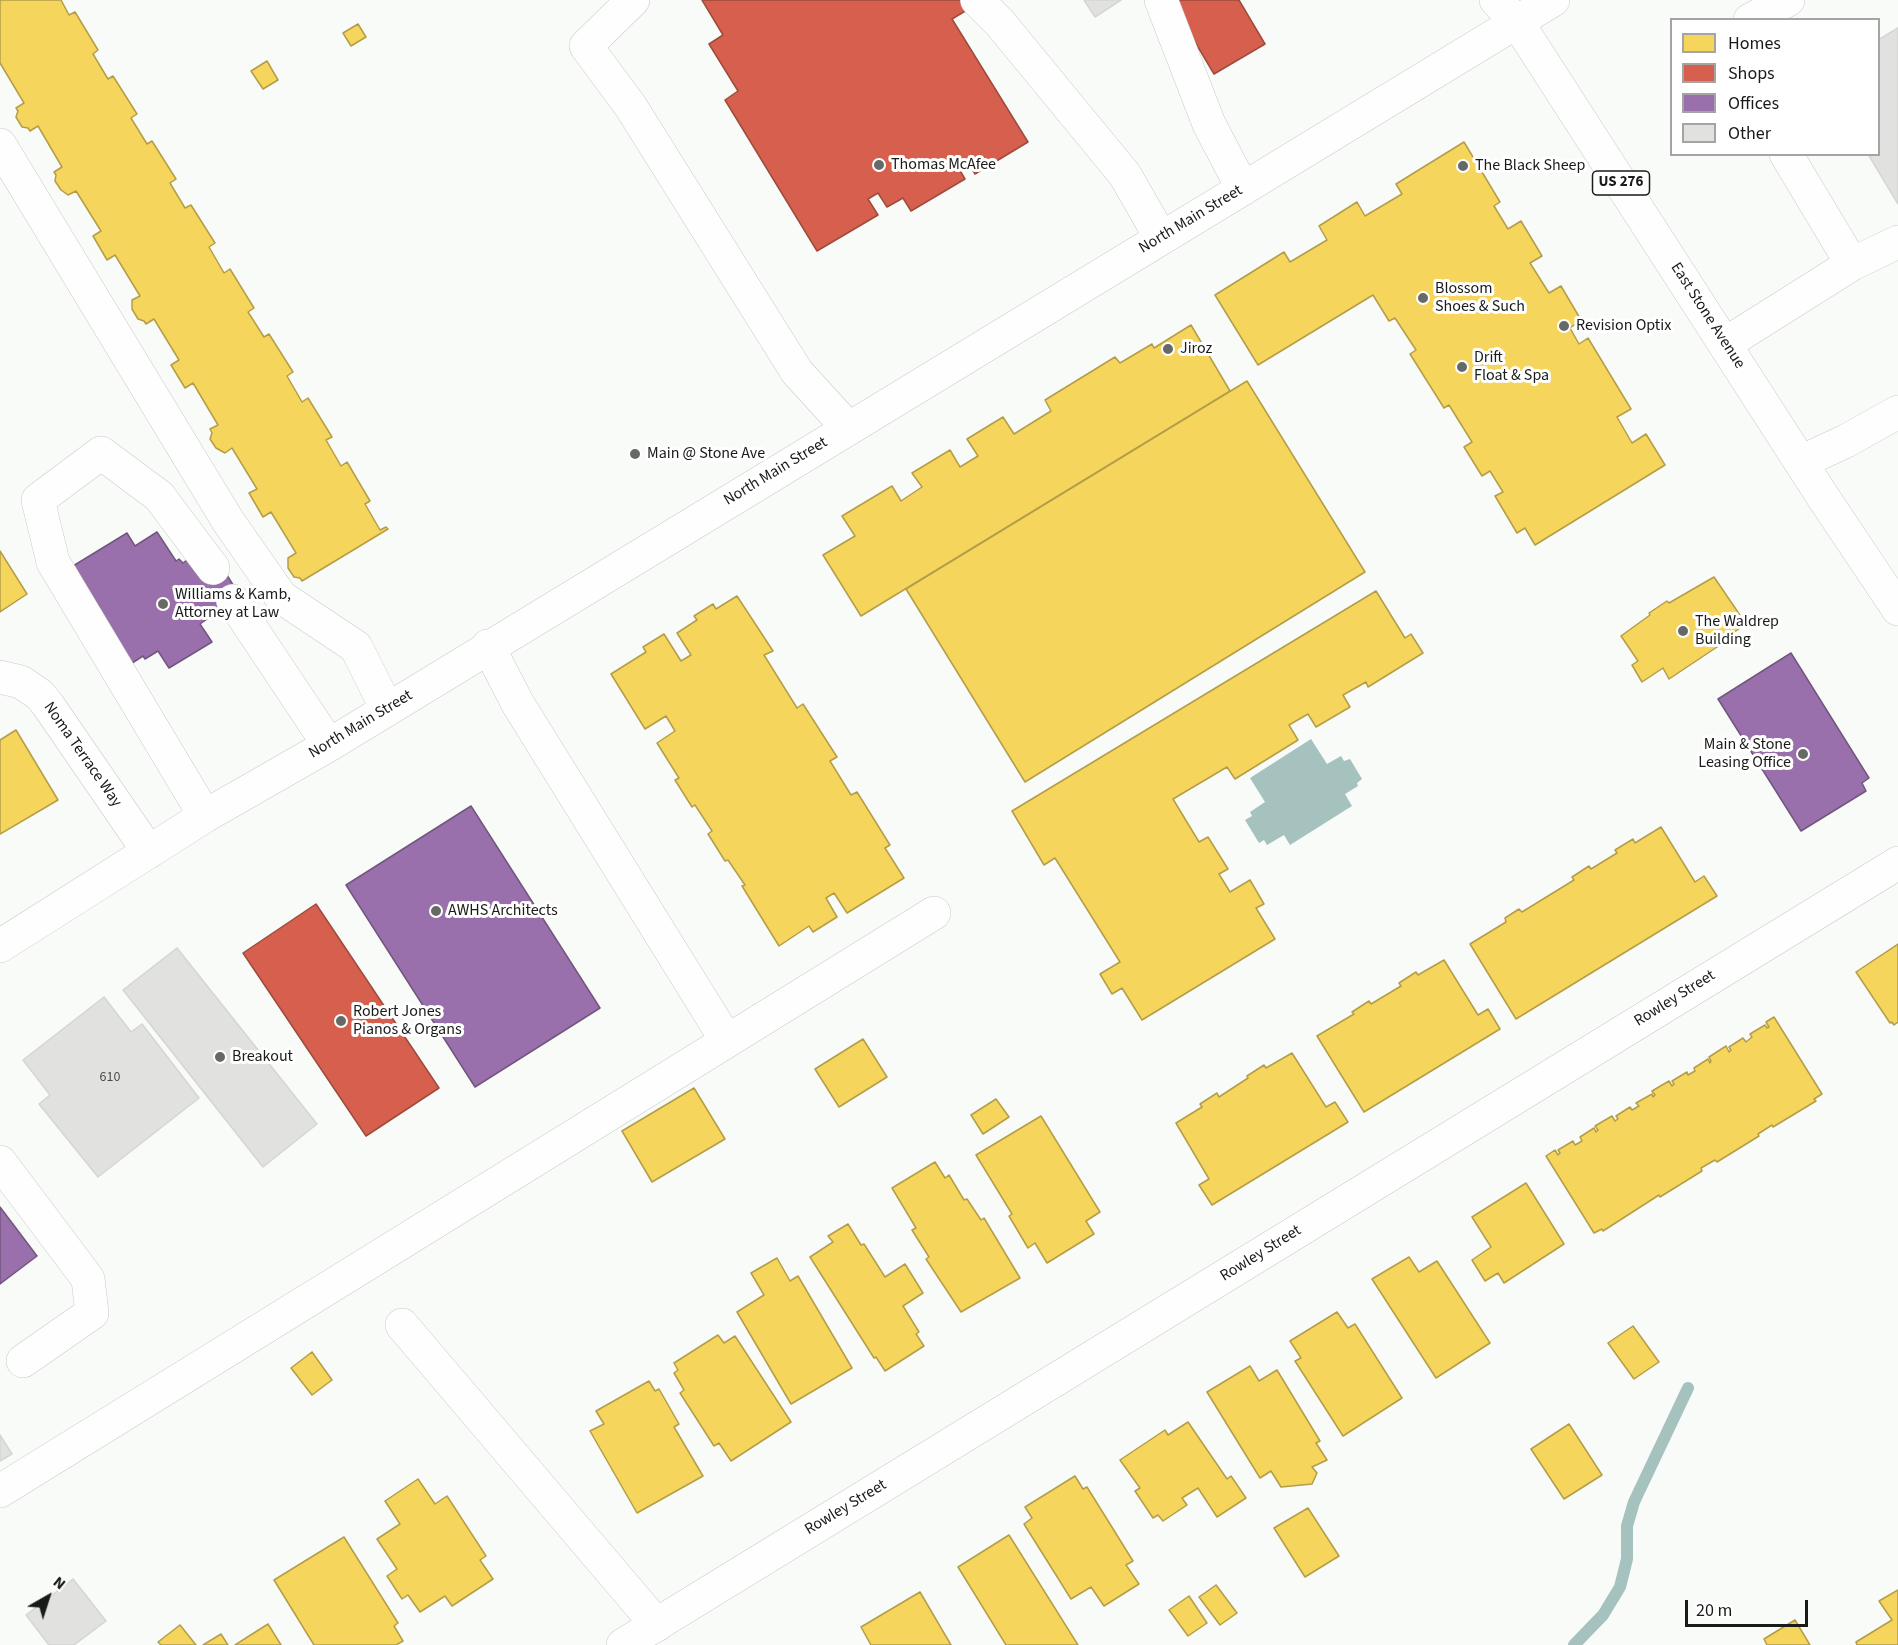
<!DOCTYPE html>
<style>
body{margin:0}
#map{position:relative;width:1898px;height:1645px;overflow:hidden;background:#f8fbf7;font-family:"Source Sans 3",sans-serif}
canvas{display:block}
.legend{position:absolute;left:1670px;top:18px;width:210px;height:138px;box-sizing:border-box;background:#fff;border:2px solid #a3a4a3;margin:0;padding:8px 10px;list-style:none;font-size:18px;color:#191b18}
.legend li{display:flex;align-items:center;gap:12px;height:30px}
.legend b{width:30px;border:2px solid #a3a4a3}
.north{position:absolute;left:18px;top:1567px;width:60px;height:60px;-webkit-text-stroke:4px #fff;paint-order:stroke;rotate:39deg;font-size:16px;font-weight:700;line-height:24px;text-align:center;color:#191b18}
.north::after{content:'';display:block;margin:auto;width:21px;height:27px;background:#191b18;clip-path:polygon(50% 0,100% 100%,50% 72%,0 100%)}
.scale{position:absolute;left:1685px;top:1600px;width:123px;height:27px;box-sizing:border-box;border:3px solid #191b18;border-top:0;padding-left:8px;font-size:18px;line-height:21px;white-space:nowrap;color:#191b18;-webkit-text-stroke:4px #fff;paint-order:stroke}
</style>
<div id="map">
<canvas width="1898" height="1645"></canvas>
<ul class="legend">
<li><b style="height:16px;background:#f6d55c"></b>Homes</li>
<li><b style="height:16px;background:#d6604d"></b>Shops</li>
<li><b style="height:16px;background:#9970ab"></b>Offices</li>
<li><b style="height:16px;background:#e1e2df"></b>Other</li>
</ul>
<div class="north">N</div>
<div class="scale">20 m</div>
</div>
<script>
const ctx = document.querySelector('canvas').getContext('2d');
ctx.lineJoin = 'round';
function fillPath(path, color) { ctx.fillStyle = color; ctx.fill(path, 'evenodd'); }
const shape = rows => new Path2D(rows.map(r => 'M' + r).join(''));
function strokePath(path, color, width, dash) { ctx.strokeStyle = color; ctx.lineWidth = width; ctx.lineCap = dash ? 'butt' : 'round'; ctx.setLineDash(dash || []); ctx.stroke(path); }
function drawText(font, color, halo, rows, align = 'center') {
  ctx.font = font + ' "Source Sans 3",sans-serif'; ctx.lineWidth = 6; ctx.setLineDash([]); ctx.textBaseline = 'middle'; ctx.strokeStyle = halo; ctx.fillStyle = color; for (const [text, x, y, turn = 0] of rows) {
    ctx.save(); ctx.translate(x, y); ctx.rotate((+turn || 0) * Math.PI / 180); ctx.textAlign = isNaN(turn) ? turn : align; if (halo) ctx.strokeText(text, 0, 0); ctx.fillText(text, 0, 0); ctx.restore();
  }
}
const water = shape([
 [1311,739,1327,764,1341,756,1344,761,1350,759,1362,779,1357,783,1358,786,1345,794,1352,806,1290,845,1284,835,1267,845,1264,840,1259,843,1245,820,1252,816,1250,812,1265,802,1250,778]
]);
const homes = shape([
 [0,0,61,0,69,15,75,12,98,50,93,54,108,79,113,76,137,114,131,118,147,144,152,141,176,179,170,183,185,208,191,205,215,243,209,247,224,273,230,269,254,308,248,312,264,337,269,334,293,372,287,376,302,402,308,398,332,437,326,440,341,466,347,462,370,501,365,504,380,530,386,527,388,529,302,581,300,578,294,577,288,568,288,558,296,553,271,512,263,517,249,493,257,489,232,448,225,453,216,448,210,439,212,433,210,429,218,425,193,383,185,388,171,365,179,360,154,319,146,324,144,321,138,319,132,309,132,300,140,296,115,255,107,260,93,236,101,231,76,191,68,195,61,190,55,181,56,175,54,172,62,167,38,126,30,131,28,128,22,127,16,117,18,111,16,108,24,103,0,63,0,0],
 [358,24,366,37,351,46,343,33,358,24],
 [267,61,278,80,263,89,251,71,267,61],
 [1464,142,1500,202,1494,206,1508,229,1521,221,1542,256,1530,263,1549,293,1561,286,1581,320,1570,328,1579,344,1588,338,1631,409,1617,417,1632,443,1646,434,1665,465,1535,545,1525,528,1517,533,1495,496,1503,492,1490,471,1482,476,1464,447,1472,442,1449,405,1444,408,1410,354,1416,350,1395,318,1389,321,1373,295,1258,365,1215,295,1284,252,1290,262,1327,240,1319,226,1357,202,1365,216,1402,194,1396,184,1464,142],
 [1191,325,1230,391,861,616,823,555,855,536,842,516,892,486,901,501,922,487,912,473,950,450,960,467,978,456,967,439,1003,417,1014,434,1051,411,1045,400,1115,357,1120,363,1152,344,1154,348,1191,325],
 [1247,381,1365,572,1025,782,906,589,1247,381],
 [0,551,27,594,0,612,0,551],
 [1714,577,1746,624,1730,635,1732,637,1669,679,1663,668,1642,682,1632,665,1638,661,1621,636,1650,615,1649,613,1667,601,1669,603,1714,577],
 [1376,591,1405,638,1411,634,1423,653,1368,687,1366,682,1343,695,1350,707,1316,727,1308,714,1289,725,1298,740,1235,779,1227,767,1173,799,1199,842,1208,837,1228,869,1219,874,1230,892,1250,880,1264,904,1256,908,1275,939,1142,1020,1122,988,1112,994,1100,974,1120,962,1055,858,1044,865,1012,811,1376,591],
 [737,596,773,651,764,655,797,708,803,704,837,757,830,761,851,795,857,792,890,845,885,848,904,878,847,913,834,893,826,898,837,917,813,932,809,926,779,946,742,886,745,885,728,860,725,861,708,834,712,831,695,805,692,807,675,780,679,778,657,743,675,731,666,716,645,729,611,674,646,652,643,647,664,634,681,661,691,655,677,633,697,620,694,616,713,604,716,609,737,596],
 [16,730,58,800,0,834,0,740,16,730],
 [1661,827,1695,882,1704,876,1717,896,1516,1019,1470,944,1506,922,1505,918,1519,909,1522,912,1574,880,1572,877,1589,866,1591,869,1617,853,1615,850,1633,839,1635,843,1661,827],
 [1898,944,1898,1022,1894,1025,1892,1022,1890,1023,1856,972,1898,944],
 [1444,960,1478,1015,1488,1009,1500,1029,1364,1112,1317,1036,1354,1014,1352,1012,1369,1001,1371,1004,1401,986,1399,983,1416,972,1418,975,1444,960],
 [1774,1017,1822,1094,1814,1099,1816,1101,1773,1127,1772,1125,1758,1134,1759,1136,1717,1162,1715,1160,1701,1168,1702,1171,1660,1197,1659,1195,1603,1231,1602,1229,1594,1233,1546,1156,1555,1150,1558,1155,1560,1153,1558,1150,1573,1141,1575,1145,1582,1141,1580,1137,1594,1128,1596,1132,1598,1130,1595,1126,1612,1116,1615,1121,1618,1119,1616,1116,1630,1107,1632,1110,1639,1106,1636,1103,1652,1094,1653,1097,1655,1095,1652,1091,1669,1081,1672,1086,1674,1084,1672,1081,1687,1072,1688,1075,1695,1071,1694,1068,1708,1059,1710,1063,1711,1061,1709,1057,1726,1046,1729,1052,1731,1050,1729,1047,1743,1038,1746,1042,1752,1037,1750,1034,1765,1025,1767,1028,1769,1027,1766,1022,1774,1017],
 [863,1039,887,1077,839,1107,815,1069,863,1039],
 [1292,1053,1326,1107,1335,1102,1348,1122,1212,1205,1199,1185,1209,1179,1176,1123,1202,1107,1200,1104,1217,1093,1219,1097,1248,1078,1247,1076,1264,1065,1266,1068,1292,1053],
 [694,1088,725,1139,652,1182,622,1131,694,1088],
 [996,1099,1009,1117,983,1134,971,1115,996,1099],
 [1041,1116,1100,1212,1086,1221,1094,1234,1047,1263,1035,1243,1028,1248,1009,1216,1012,1214,976,1155,1041,1116],
 [935,1162,945,1178,949,1175,964,1200,967,1199,981,1220,984,1218,1020,1278,961,1312,926,1259,929,1257,912,1230,916,1228,892,1188,935,1162],
 [1526,1183,1564,1244,1504,1283,1498,1273,1485,1281,1472,1260,1491,1247,1472,1217,1526,1183],
 [848,1224,861,1245,864,1244,885,1277,905,1264,923,1293,903,1306,919,1332,916,1334,924,1346,885,1371,876,1357,874,1358,810,1257,833,1242,828,1236,848,1224],
 [1409,1257,1419,1272,1437,1261,1490,1343,1436,1378,1372,1279,1409,1257],
 [777,1258,790,1281,798,1276,852,1368,791,1404,737,1312,764,1295,751,1273,777,1258],
 [1337,1312,1348,1328,1355,1324,1402,1398,1343,1436,1295,1361,1301,1358,1290,1341,1337,1312],
 [1633,1326,1659,1362,1634,1379,1608,1343,1633,1326],
 [718,1335,724,1343,735,1336,791,1422,731,1461,719,1443,714,1446,680,1393,684,1390,674,1373,678,1370,674,1363,718,1335],
 [312,1352,332,1380,312,1395,291,1368,312,1352],
 [1250,1366,1259,1381,1277,1370,1320,1441,1316,1443,1327,1460,1312,1467,1317,1473,1312,1484,1281,1487,1271,1471,1260,1478,1207,1392,1250,1366],
 [649,1381,655,1391,659,1389,679,1424,674,1427,703,1476,637,1513,590,1431,604,1424,596,1411,649,1381],
 [1188,1422,1227,1479,1231,1476,1246,1498,1217,1517,1198,1488,1182,1498,1187,1505,1163,1521,1158,1515,1153,1518,1135,1491,1140,1488,1120,1460,1165,1430,1168,1435,1188,1422],
 [1569,1424,1602,1475,1564,1499,1531,1449,1569,1424],
 [1075,1476,1083,1489,1087,1487,1133,1561,1126,1565,1139,1584,1104,1606,1091,1587,1071,1599,1024,1524,1032,1518,1025,1507,1075,1476],
 [418,1479,435,1504,447,1496,486,1556,480,1560,493,1579,452,1606,445,1596,420,1612,408,1595,402,1599,387,1576,397,1569,377,1539,400,1524,385,1501,418,1479],
 [1308,1508,1339,1556,1305,1577,1274,1528,1308,1508],
 [1009,1535,1078,1645,1006,1645,958,1567,1009,1535],
 [344,1537,398,1623,394,1626,403,1641,396,1645,314,1645,274,1580,344,1537],
 [1216,1585,1237,1613,1220,1625,1199,1597,1216,1585],
 [1898,1590,1898,1645,1857,1645,1856,1642,1892,1620,1879,1601,1898,1590],
 [920,1592,951,1645,871,1645,861,1627,920,1592],
 [1189,1596,1207,1623,1188,1636,1169,1610,1189,1596],
 [1795,1620,1810,1645,1767,1645,1764,1639,1795,1620],
 [268,1624,281,1645,235,1645,268,1624],
 [180,1625,196,1645,161,1645,158,1642,180,1625],
 [221,1634,228,1645,203,1645,221,1634]
]);
const shops = shape([
 [702,0,973,0,977,4,952,19,1028,142,975,174,967,161,958,167,965,179,911,211,903,198,887,207,878,193,868,199,878,215,817,251,725,100,738,91,709,44,723,35,702,0],
 [1170,0,1239,0,1265,44,1214,74,1170,0],
 [316,904,439,1088,366,1136,243,953,316,904]
]);
const offices = shape([
 [157,532,176,561,179,559,183,563,187,560,199,577,220,564,240,596,200,624,212,642,169,668,158,651,145,659,143,656,123,669,98,609,99,607,73,566,127,533,135,546,157,532],
 [1791,653,1869,778,1862,783,1866,791,1801,831,1718,699,1791,653],
 [471,806,600,1008,475,1087,346,885,471,806],
 [0,1207,37,1256,0,1284,0,1207]
]);
const stream = shape([
 [1574,1645,1603,1615,1620,1587,1627,1559,1627,1526,1634,1502,1688,1388]
]);
const building = shape([
 [1084,0,1121,0,1095,17,1084,0],
 [1898,28,1898,204,1868,154,1878,154,1878,40,1898,28],
 [177,948,317,1124,263,1167,123,990,177,948],
 [104,997,131,1032,142,1024,199,1098,98,1177,39,1104,50,1095,23,1060,104,997],
 [0,1435,12,1454,0,1461,0,1435],
 [73,1579,106,1621,74,1645,49,1645,26,1615,73,1579]
]);
const minor = shape([
 [633,0,586,46,631,107,797,372,848,428],
 [977,0,1000,23,1125,175,1161,238],
 [1161,0,1209,124,1243,189],
 [1750,20,1788,0],
 [0,145,228,521,281,597,356,647,387,709],
 [1786,154,1852,264],
 [1725,344,1852,264,1898,242],
 [1801,462,1846,441,1898,412],
 [233,601,329,745],
 [488,646,518,704,727,1041],
 [0,677,21,682,40,695,48,705,149,852],
 [205,816,53,562,38,500,101,453,159,496,213,568],
 [0,946,205,816,329,745,1553,0],
 [0,1162,88,1279,92,1313,23,1361],
 [402,1325,657,1625],
 [0,1491,934,913],
 [623,1645,1898,863]
]);
const highway = shape([
 [1496,0,1517,22,1823,497,1898,609]
]);
const markers = [
 [879,165,6,"#676966"],
 [1463,166,6,"#676966"],
 [1423,298,6,"#676966"],
 [1564,326,6,"#676966"],
 [1168,349,6,"#676966"],
 [1462,367,6,"#676966"],
 [635,454,6,"#676966"],
 [163,604,6,"#676966"],
 [1683,631,6,"#676966"],
 [1803,754,6,"#676966"],
 [436,911,6,"#676966"],
 [341,1021,6,"#676966"],
 [220,1057,6,"#676966"]
];
const numberNames = [
 ["610",110,1078]
];
const shields = [
 [1621,183,57]
];
const shieldNames = [
 ["US 276",1621,183]
];
const poiNames = [
 ["Thomas McAfee",891,165],
 ["The Black Sheep",1475,166],
 ["Blossom",1435,289],
 ["Shoes & Such",1435,307],
 ["Revision Optix",1576,326],
 ["Jiroz",1180,349],
 ["Drift",1474,358],
 ["Float & Spa",1474,376],
 ["Main @ Stone Ave",647,454],
 ["Williams & Kamb,",175,595],
 ["Attorney at Law",175,613],
 ["The Waldrep",1695,622],
 ["Building",1695,640],
 ["Main & Stone",1791,745,"right"],
 ["Leasing Office",1791,763,"right"],
 ["AWHS Architects",448,911],
 ["Robert Jones",353,1012],
 ["Pianos & Organs",353,1030],
 ["Breakout",232,1057]
];
const streetNames = [
 ["North Main Street",1191,220,-31],
 ["East Stone Avenue",1707,316,57],
 ["North Main Street",776,472,-31],
 ["North Main Street",361,725,-31],
 ["Noma Terrace Way",82,755,55],
 ["Rowley Street",1675,999,-32],
 ["Rowley Street",1261,1254,-32],
 ["Rowley Street",846,1508,-31]
];
fillPath(water, '#a5c2bf');
fillPath(homes, '#f6d55c');
strokePath(homes, '#b49d48', 1.5);
fillPath(shops, '#d6604d');
strokePath(shops, '#9d4b3d', 1.5);
fillPath(offices, '#9970ab');
strokePath(offices, '#73567f', 1.5);
strokePath(stream, '#a5c2bf', 12);
fillPath(building, '#e1e2df');
strokePath(building, '#d4d6d2', 1.5);
strokePath(minor, '#c9cbc8', 34);
strokePath(highway, '#c9cbc8', 34);
strokePath(minor, '#fefefe', 33);
strokePath(highway, '#fefefe', 33);
for (const [x, y, r, color] of markers) { const dot = new Path2D(); dot.arc(x, y, r, 0, 2 * Math.PI); ctx.fillStyle = color; ctx.fill(dot); strokePath(dot, '#fff', 2); }
drawText('14px', '#4b4d4a', null, numberNames);
for (const [x, y, w] of shields) { const box = new Path2D(); box.roundRect(x - w / 2, y - 12, w, 24, 4.5); ctx.fillStyle = '#fff'; ctx.fill(box); strokePath(box, '#191b18', 1.5); }
drawText('bold 15px', '#191b18', null, shieldNames);
drawText('16px', '#191b18', '#fff', poiNames, 'left');
drawText('16px', '#191b18', '#fff', streetNames);
</script>
